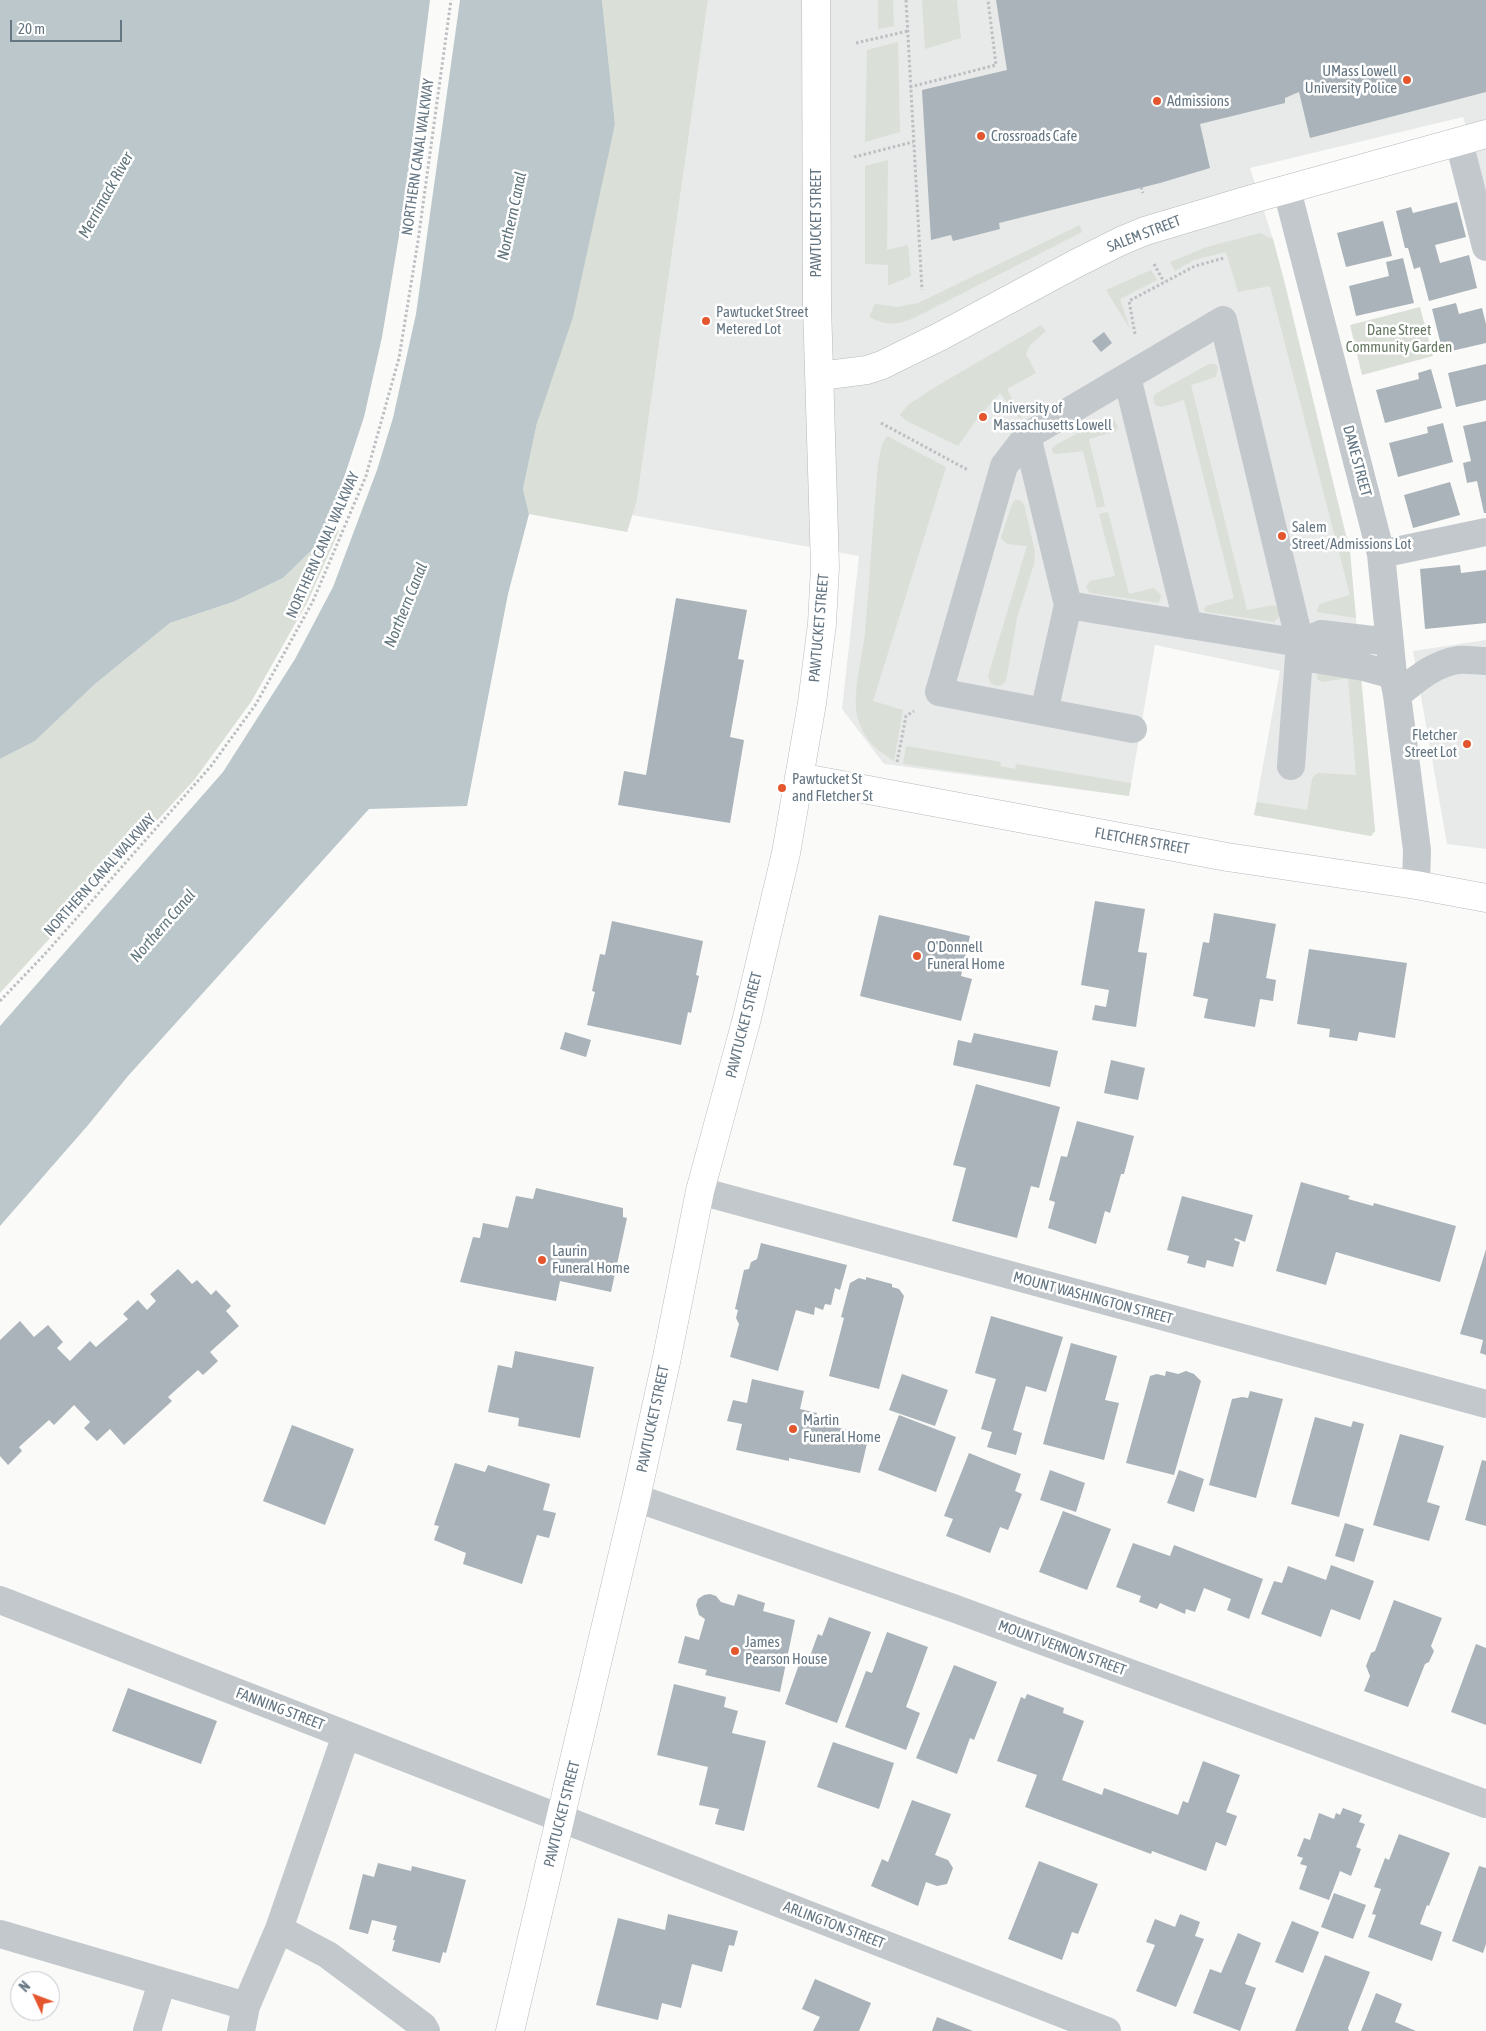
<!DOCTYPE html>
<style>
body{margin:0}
#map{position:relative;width:1486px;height:2031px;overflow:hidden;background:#fafaf8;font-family:"Asap Condensed",sans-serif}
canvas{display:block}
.north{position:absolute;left:10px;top:1971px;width:50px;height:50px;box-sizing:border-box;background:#fff;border:1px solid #c1c8cd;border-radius:50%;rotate:313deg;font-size:14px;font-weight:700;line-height:20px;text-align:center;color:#657683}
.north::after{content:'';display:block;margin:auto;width:18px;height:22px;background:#e4572e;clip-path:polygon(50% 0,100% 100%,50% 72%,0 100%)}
.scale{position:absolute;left:10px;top:20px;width:112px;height:22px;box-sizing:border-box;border:2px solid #657683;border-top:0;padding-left:6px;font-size:15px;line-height:18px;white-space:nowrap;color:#657683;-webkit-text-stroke:4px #fff;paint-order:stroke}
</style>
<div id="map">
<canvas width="1486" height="2031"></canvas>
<div class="north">N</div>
<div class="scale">20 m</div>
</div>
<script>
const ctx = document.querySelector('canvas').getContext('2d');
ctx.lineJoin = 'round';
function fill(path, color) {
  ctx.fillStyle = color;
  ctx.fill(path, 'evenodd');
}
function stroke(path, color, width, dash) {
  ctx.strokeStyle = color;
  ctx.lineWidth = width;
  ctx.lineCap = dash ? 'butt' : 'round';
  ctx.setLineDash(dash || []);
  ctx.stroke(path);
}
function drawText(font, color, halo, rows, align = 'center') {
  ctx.font = font + ' "Asap Condensed",sans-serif';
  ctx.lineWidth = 5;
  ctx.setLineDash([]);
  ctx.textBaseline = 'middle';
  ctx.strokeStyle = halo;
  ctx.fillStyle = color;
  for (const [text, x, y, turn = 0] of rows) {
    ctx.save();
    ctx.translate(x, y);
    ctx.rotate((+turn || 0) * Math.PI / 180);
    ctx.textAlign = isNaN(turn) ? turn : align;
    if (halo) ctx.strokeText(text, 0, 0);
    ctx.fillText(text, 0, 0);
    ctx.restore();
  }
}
const built = new Path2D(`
 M 708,0 L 1486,0 L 1486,191 L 1463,117 L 1250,168 L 1273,239 L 1350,552 L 1375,831 L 1371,836 L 1254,815 L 1280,671 L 1155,645 L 1129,796 L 884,764 L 842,709 L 859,556 L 632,515 L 637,500 Z
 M 1486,640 L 1486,849 L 1447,844 L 1413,651 Z`);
const green = new Path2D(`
 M 602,0 L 708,0 L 637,500 L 627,532 L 529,514 L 523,489 L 537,423 L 615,124 Z
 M 878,0 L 893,0 L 894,26 L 878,29 Z
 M 922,0 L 957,0 L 961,38 L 925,49 Z
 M 898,42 L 900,132 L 865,142 L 867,50 Z
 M 888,160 L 887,250 L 908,245 L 911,276 L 888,286 L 888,265 L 865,264 L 865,166 Z
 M 1080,225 L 1082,232 L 916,317 C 899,325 885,326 869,317 L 875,304 L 897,307 L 918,303 Z
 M 1260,233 L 1273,239 L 1284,280 L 1350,552 L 1356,618 L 1317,612 L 1319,605 L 1322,603 L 1350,595 L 1270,286 L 1238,292 L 1226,252 L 1194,260 L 1175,271 L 1170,262 L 1207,247 Z
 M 1151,270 L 1157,280 L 1120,299 L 1130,329 L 1106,290 Z
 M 1420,307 L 1433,356 L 1362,375 L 1350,325 Z
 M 1041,325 L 1046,331 L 1030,345 L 1026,354 L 1036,373 L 1007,389 L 1022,418 L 1019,418 L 1000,393 L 974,423 L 958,446 L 907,421 L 900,415 L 908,405 L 932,389 Z
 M 1209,364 L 1214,364 L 1218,367 L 1216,377 L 1191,385 L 1247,610 L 1274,605 L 1278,608 L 1280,616 L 1274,622 L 1206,612 L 1204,609 L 1206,606 L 1234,598 L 1184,400 L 1162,407 L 1155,405 L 1153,398 L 1155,394 Z
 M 1108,417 L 1114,419 L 1118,427 L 1116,431 L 1089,439 L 1105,506 L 1097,508 L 1083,451 L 1056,454 L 1053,453 L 1052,449 L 1054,446 Z
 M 887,436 L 946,467 L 873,701 L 903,710 L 894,761 C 878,751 865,741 859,722 C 850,697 863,658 865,632 C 870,576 873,520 878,464 L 882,444 Z
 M 1015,500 L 1019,500 L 1024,504 L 1035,552 L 1034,564 L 1017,618 L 1006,681 L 1002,685 L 997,686 L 991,684 L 988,676 L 1027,546 L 1007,544 L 1001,538 L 1012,504 Z
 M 1108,512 L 1129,594 L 1154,588 L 1161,595 L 1159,603 L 1090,593 L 1086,587 L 1090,581 L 1115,576 L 1099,514 Z
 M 328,526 L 339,531 L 308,601 L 251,702 L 195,779 L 0,993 L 0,759 L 35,741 L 95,684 L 170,623 L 233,602 L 283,578 L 315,547 Z
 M 1318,673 L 1361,678 L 1375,831 L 1371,836 L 1254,815 L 1257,802 L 1307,810 L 1312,779 L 1315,775 L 1319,773 L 1356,775 L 1348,678 L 1322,682 L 1317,679 Z
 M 906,746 L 1001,762 L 1000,766 L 1015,769 L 1016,764 L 1131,783 L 1129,796 L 903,764 Z`);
const water = new Path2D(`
 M 0,0 L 430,0 L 404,206 L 382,337 L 364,417 L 328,526 L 315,547 L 283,578 L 233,602 L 170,623 L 95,684 L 35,741 L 0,759 Z
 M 460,0 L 602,0 L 615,124 L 573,317 L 537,423 L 523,489 L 529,514 L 508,594 L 467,806 L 369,809 L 128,1076 L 89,1124 L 0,1226 L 0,1026 L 223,772 L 295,659 L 333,587 L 377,470 L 393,418 L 416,314 Z`);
const building = new Path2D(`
 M 996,0 L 1486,0 L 1486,92 L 1310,138 L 1299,92 L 1285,98 L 1285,103 L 1200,124 L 1210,168 L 1160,183 L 999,223 L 1000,229 L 953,241 L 951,235 L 931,240 L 922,90 L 1007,70 Z
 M 1457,202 L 1466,237 L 1435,245 L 1440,263 L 1469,255 L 1477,288 L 1429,301 L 1420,267 L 1414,269 L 1408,248 L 1405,248 L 1396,211 L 1411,207 L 1413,213 Z
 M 1383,221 L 1392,256 L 1346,267 L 1337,233 Z
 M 1403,258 L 1414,303 L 1356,316 L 1349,286 L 1389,276 L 1386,262 Z
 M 1456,303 L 1459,314 L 1482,308 L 1486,324 L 1486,343 L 1443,353 L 1432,309 Z
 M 1104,332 L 1112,343 L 1101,352 L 1092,341 Z
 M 1486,364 L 1486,400 L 1456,407 L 1448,373 Z
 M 1431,369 L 1442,408 L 1385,423 L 1376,390 L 1419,379 L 1418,373 Z
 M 1486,421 L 1486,513 L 1484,513 L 1477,481 L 1467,483 L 1463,463 L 1471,461 L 1463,426 Z
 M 1443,423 L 1453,462 L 1398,477 L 1389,443 L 1428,433 L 1427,427 Z
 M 1450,482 L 1460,515 L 1413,528 L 1404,495 Z
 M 1460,565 L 1461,573 L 1486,570 L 1486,623 L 1425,629 L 1420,569 Z
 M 676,598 L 747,610 L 738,659 L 744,660 L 730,737 L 744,740 L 730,823 L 618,805 L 624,771 L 646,775 Z
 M 1095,901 L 1145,909 L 1138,952 L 1147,953 L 1136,1027 L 1092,1020 L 1095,1005 L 1106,1007 L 1109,990 L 1081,985 Z
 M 1214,913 L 1276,924 L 1266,978 L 1276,980 L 1273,1001 L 1260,999 L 1255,1027 L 1204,1018 L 1208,999 L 1193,996 L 1203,942 L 1209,943 Z
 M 879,915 L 970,936 L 961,976 L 972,979 L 961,1021 L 860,996 Z
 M 612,921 L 703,941 L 696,975 L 699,976 L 691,1013 L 688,1012 L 681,1045 L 587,1025 L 595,992 L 592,991 L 600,954 L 605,955 Z
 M 1309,949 L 1407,963 L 1395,1038 L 1359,1032 L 1357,1041 L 1329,1037 L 1330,1029 L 1297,1024 Z
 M 565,1032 L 591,1040 L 586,1057 L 560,1049 Z
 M 974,1033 L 1058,1051 L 1050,1087 L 953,1065 L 958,1040 L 971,1043 Z
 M 1111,1060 L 1145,1068 L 1138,1100 L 1104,1093 Z
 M 976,1084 L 1060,1107 L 1039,1188 L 1031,1186 L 1017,1238 L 952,1221 L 966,1168 L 953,1165 Z
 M 1077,1121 L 1134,1136 L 1124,1174 L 1121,1174 L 1110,1213 L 1105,1211 L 1096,1244 L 1048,1228 L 1055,1202 L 1049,1200 L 1061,1156 L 1067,1157 Z
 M 1301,1182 L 1350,1196 L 1348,1199 L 1373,1206 L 1374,1203 L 1456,1226 L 1440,1282 L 1336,1252 L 1326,1285 L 1276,1271 Z
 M 536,1188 L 623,1208 L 623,1217 L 627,1218 L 611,1292 L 560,1281 L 556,1301 L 460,1282 L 473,1237 L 480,1238 L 483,1223 L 508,1228 L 516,1196 L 533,1199 Z
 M 1182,1196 L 1253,1215 L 1245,1242 L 1235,1238 L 1234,1240 L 1240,1242 L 1233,1267 L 1207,1260 L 1205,1268 L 1187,1263 L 1189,1256 L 1167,1250 Z
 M 761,1243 L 847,1265 L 840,1290 L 835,1288 L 831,1305 L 825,1304 L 823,1310 L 815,1307 L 814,1315 L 796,1310 L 778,1371 L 730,1357 L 739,1324 L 736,1318 L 738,1310 L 735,1309 L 744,1270 L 749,1269 L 751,1262 L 757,1259 Z
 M 1486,1249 L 1486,1355 L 1480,1353 L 1483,1340 L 1460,1334 Z
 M 178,1269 L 192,1284 L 197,1280 L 211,1295 L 216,1290 L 231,1306 L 226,1311 L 239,1326 L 210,1352 L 218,1361 L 203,1375 L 198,1370 L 168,1397 L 172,1401 L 124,1445 L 110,1429 L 97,1441 L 84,1428 L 90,1422 L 74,1405 L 54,1425 L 49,1420 L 19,1447 L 22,1451 L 8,1465 L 0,1456 L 0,1340 L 20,1321 L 34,1337 L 48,1325 L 63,1342 L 57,1348 L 70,1361 L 90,1341 L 96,1347 L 128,1319 L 123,1314 L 138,1300 L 147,1310 L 156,1301 L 150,1294 Z
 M 866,1277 L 892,1284 L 892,1287 L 899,1289 L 904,1296 L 879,1389 L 829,1376 L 844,1318 L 841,1317 L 850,1283 L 859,1278 L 866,1280 Z
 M 991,1316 L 1063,1337 L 1046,1392 L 1026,1386 L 1013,1430 L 1022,1433 L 1016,1455 L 987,1447 L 992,1432 L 981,1429 L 996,1379 L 975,1373 Z
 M 1071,1343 L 1117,1356 L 1105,1400 L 1119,1403 L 1104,1460 L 1043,1444 Z
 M 515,1351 L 594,1367 L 580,1438 L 518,1426 L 519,1418 L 488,1412 L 498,1365 L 512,1368 Z
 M 1166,1371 L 1178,1374 L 1186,1371 L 1194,1374 L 1201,1381 L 1174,1475 L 1126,1463 L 1150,1376 L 1157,1374 L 1165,1376 Z
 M 902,1374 L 948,1390 L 935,1426 L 889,1410 Z
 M 752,1379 L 804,1391 L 800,1409 L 817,1413 L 815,1422 L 869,1435 L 860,1473 L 789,1458 L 789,1461 L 736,1450 L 742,1424 L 727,1421 L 733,1400 L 747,1403 Z
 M 1250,1391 L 1283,1399 L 1256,1498 L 1209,1485 L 1232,1399 L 1242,1397 L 1248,1398 Z
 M 899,1415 L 956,1437 L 936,1492 L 878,1470 Z
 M 1315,1417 L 1351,1427 L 1353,1421 L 1364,1424 L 1339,1517 L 1291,1504 Z
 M 292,1425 L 354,1449 L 325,1525 L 263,1501 Z
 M 1400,1434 L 1444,1446 L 1427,1502 L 1440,1506 L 1429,1541 L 1373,1525 Z
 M 969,1453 L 1021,1474 L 1015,1491 L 1022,1494 L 1008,1530 L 1000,1527 L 990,1553 L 946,1536 L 953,1519 L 944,1516 Z
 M 1482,1460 L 1486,1461 L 1486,1526 L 1465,1520 Z
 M 455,1463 L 485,1472 L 488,1465 L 550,1484 L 543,1510 L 556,1513 L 549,1538 L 537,1535 L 522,1584 L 463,1564 L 466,1553 L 434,1540 L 439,1526 L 434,1525 Z
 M 1050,1470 L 1085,1483 L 1076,1512 L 1040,1500 Z
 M 1179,1470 L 1204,1479 L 1194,1512 L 1167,1503 Z
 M 1063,1511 L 1111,1529 L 1087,1590 L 1039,1572 Z
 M 1345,1523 L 1364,1529 L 1354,1562 L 1335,1556 Z
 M 1133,1543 L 1170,1556 L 1174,1545 L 1263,1579 L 1249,1619 L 1227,1610 L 1231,1599 L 1204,1588 L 1195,1612 L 1186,1609 L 1185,1614 L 1160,1603 L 1157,1609 L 1139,1602 L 1141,1596 L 1116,1587 Z
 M 1331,1565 L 1374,1581 L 1360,1620 L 1331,1609 L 1321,1637 L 1261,1614 L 1274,1581 L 1282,1583 L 1288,1566 L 1326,1580 Z
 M 710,1594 L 716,1596 L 721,1602 L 734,1606 L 738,1594 L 765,1603 L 763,1611 L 795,1620 L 780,1692 L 705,1675 L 707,1670 L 678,1663 L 685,1636 L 699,1640 L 705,1619 L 699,1615 L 696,1605 L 698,1599 L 704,1595 Z
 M 1394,1600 L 1442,1618 L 1431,1646 L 1434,1651 L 1429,1662 L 1425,1664 L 1408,1707 L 1364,1691 L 1370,1676 L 1366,1666 L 1371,1653 L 1375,1651 Z
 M 829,1617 L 871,1632 L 837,1723 L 785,1704 L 802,1656 L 809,1659 L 818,1634 L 822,1636 Z
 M 887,1632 L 928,1647 L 906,1707 L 920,1713 L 906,1750 L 845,1727 L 866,1671 L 872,1673 Z
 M 1476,1644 L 1486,1648 L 1486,1725 L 1451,1712 Z
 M 954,1665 L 997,1682 L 974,1740 L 970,1738 L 957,1774 L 916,1758 Z
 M 674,1684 L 726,1697 L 724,1707 L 738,1711 L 732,1733 L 766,1741 L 744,1831 L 715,1824 L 719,1809 L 699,1805 L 708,1767 L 657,1755 Z
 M 128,1688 L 217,1721 L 201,1764 L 112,1731 Z
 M 1027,1694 L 1064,1708 L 1063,1713 L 1084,1721 L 1062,1780 L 1102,1795 L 1104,1788 L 1178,1815 L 1183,1801 L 1188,1803 L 1203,1761 L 1240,1775 L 1226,1812 L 1237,1816 L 1226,1846 L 1216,1842 L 1206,1871 L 1152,1851 L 1151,1854 L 1025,1807 L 1037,1775 L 997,1761 L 1021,1697 L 1025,1699 Z
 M 833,1742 L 894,1763 L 879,1809 L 817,1787 Z
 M 912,1800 L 951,1814 L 935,1855 L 948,1860 L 953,1868 L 947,1884 L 937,1886 L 926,1882 L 918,1906 L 871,1886 L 882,1859 L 888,1862 Z
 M 1343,1808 L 1362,1815 L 1359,1822 L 1365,1824 L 1356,1847 L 1361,1849 L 1351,1876 L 1340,1871 L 1329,1900 L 1299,1889 L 1307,1866 L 1300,1864 L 1303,1858 L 1297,1856 L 1304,1838 L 1310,1840 L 1319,1813 L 1334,1819 L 1336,1813 L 1340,1815 Z
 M 1399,1834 L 1450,1853 L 1429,1906 L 1427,1905 L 1420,1924 L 1442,1932 L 1432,1961 L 1368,1937 L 1376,1915 L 1372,1914 L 1381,1889 L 1374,1887 L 1385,1858 L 1389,1860 Z
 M 1039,1861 L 1098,1884 L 1078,1934 L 1072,1932 L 1062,1960 L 1008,1939 Z
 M 378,1863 L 411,1871 L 412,1866 L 466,1880 L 446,1953 L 443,1952 L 440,1963 L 392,1951 L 395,1940 L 393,1940 L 397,1926 L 372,1920 L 368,1934 L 349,1929 L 363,1874 L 374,1877 Z
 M 1479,1866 L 1486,1868 L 1486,1944 L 1483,1953 L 1452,1941 Z
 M 1334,1893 L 1366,1905 L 1353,1939 L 1321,1927 Z
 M 668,1914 L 738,1931 L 734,1946 L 729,1945 L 722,1972 L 692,1964 L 681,2008 L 662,2003 L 658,2020 L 596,2005 L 618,1918 L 665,1930 Z
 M 1180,1914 L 1200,1922 L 1195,1936 L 1204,1939 L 1176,2007 L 1136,1991 L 1155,1945 L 1146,1942 L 1155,1919 L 1175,1927 Z
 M 1292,1921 L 1319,1932 L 1303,1973 L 1275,1962 Z
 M 1238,1933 L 1261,1943 L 1245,1984 L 1256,1988 L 1240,2031 L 1193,2013 L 1210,1969 L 1221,1973 Z
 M 1325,1955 L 1370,1972 L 1348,2028 L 1349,2031 L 1295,2031 Z
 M 815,1979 L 871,2003 L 859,2031 L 813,2031 L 820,2017 L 802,2009 Z
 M 1376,1993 L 1402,2004 L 1395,2022 L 1416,2031 L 1361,2031 Z
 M 937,2017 L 973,2031 L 932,2031 Z`);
const path = new Path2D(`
 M 906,0 L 922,290
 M 856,43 L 908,31
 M 910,87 L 996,65 L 988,0
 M 854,157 L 913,142
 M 1141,187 L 1143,193
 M 1154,264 L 1164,282
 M 1135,334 L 1129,301 L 1195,266 L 1224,258
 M 881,423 L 968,470
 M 897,762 L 906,716 L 914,711
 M 0,1001 L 44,955 L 211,766 L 256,704 L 313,601 L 366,476 L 399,358 L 418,241 L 451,0`);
const minor = new Path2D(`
 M 1459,142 L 1486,247
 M 1287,190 L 1381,554 L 1393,675 L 1397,695 L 1417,850 L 1416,885
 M 1127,377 L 1188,625
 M 1027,436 L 1004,466 L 939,692 L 1133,729
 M 1381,554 L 1486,532
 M 1068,605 L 1300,643 L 1321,634 L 1390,642
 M 1300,643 L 1314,659 L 1364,667 L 1393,675
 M 1397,695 C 1416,680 1433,664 1458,660 C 1467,659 1477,661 1486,661
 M 1044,712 L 1068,605 L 1027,436 L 1223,320 L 1300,643 L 1291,766
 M 700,1191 L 1486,1404
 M 636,1498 L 953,1608 L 1486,1804
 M 0,1600 L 1107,2031
 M 279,1929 L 328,1955 L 423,2026 L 426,2031
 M 0,1934 L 246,2006
 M 147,2031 L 162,1982
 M 241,2031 L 246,2006 L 279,1929 L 346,1735`);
const major = new Path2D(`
 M 820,376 L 867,370 L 882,365 L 941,336 L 1075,264 L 1121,241 L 1145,231 L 1252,199 L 1486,134
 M 799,777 L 1227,857 L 1416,885 L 1486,898
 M 510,2031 L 636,1498 L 666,1362 L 700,1191 L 747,1018 L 786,853 L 812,703 L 822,624 L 825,567 L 817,306 L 816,0`);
const markers = [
 [1407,80,5,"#e4572e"],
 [1157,101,5,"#e4572e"],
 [981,136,5,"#e4572e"],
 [706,321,5,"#e4572e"],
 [983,417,5,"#e4572e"],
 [1282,536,5,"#e4572e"],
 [1467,744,5,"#e4572e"],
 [782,788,5,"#e4572e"],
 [917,956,5,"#e4572e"],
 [542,1260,5,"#e4572e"],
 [793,1429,5,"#e4572e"],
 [735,1651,5,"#e4572e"]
];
const poiNames = [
 ["UMass Lowell",1397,71,"right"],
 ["University Police",1397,88,"right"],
 ["Admissions",1167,101],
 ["Crossroads Cafe",991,136],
 ["Pawtucket Street",716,312],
 ["Metered Lot",716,329],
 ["University of",993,408],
 ["Massachusetts Lowell",993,425],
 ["Salem",1292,527],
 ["Street/Admissions Lot",1292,544],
 ["Fletcher",1457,735,"right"],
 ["Street Lot",1457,752,"right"],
 ["Pawtucket St",792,779],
 ["and Fletcher St",792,796],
 ["O'Donnell",927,947],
 ["Funeral Home",927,964],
 ["Laurin",552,1251],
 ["Funeral Home",552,1268],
 ["Martin",803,1420],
 ["Funeral Home",803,1437],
 ["James",745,1642],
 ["Pearson House",745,1659]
];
const streetNames = [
 ["NORTHERN CANAL WALKWAY",418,157,-82],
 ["PAWTUCKET STREET",816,223,-90],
 ["SALEM STREET",1144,234,-21],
 ["DANE STREET",1357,461,75],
 ["NORTHERN CANAL WALKWAY",323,545,-66],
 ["PAWTUCKET STREET",819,628,-85],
 ["FLETCHER STREET",1142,841,10],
 ["NORTHERN CANAL WALKWAY",100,875,-48],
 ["PAWTUCKET STREET",744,1025,-76],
 ["MOUNT WASHINGTON STREET",1093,1298,15],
 ["PAWTUCKET STREET",653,1419,-78],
 ["MOUNT VERNON STREET",1062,1648,20],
 ["FANNING STREET",280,1709,21],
 ["PAWTUCKET STREET",562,1814,-76],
 ["ARLINGTON STREET",834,1925,21]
];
const parkNames = [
 ["Dane Street",1399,330],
 ["Community Garden",1399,347]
];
const waterNames = [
 ["Merrimack River",106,195,-61],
 ["Northern Canal",512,216,-78],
 ["Northern Canal",406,605,-68],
 ["Northern Canal",163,926,-49]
];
fill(built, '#e8e9e9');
fill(green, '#dadfd7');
fill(water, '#bbc7cb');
fill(building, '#aab3b9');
stroke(major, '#b5babe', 29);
stroke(path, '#bbbfc2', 3, [2.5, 2.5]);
stroke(minor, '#c3c8cc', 28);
stroke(major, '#fff', 28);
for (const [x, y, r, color] of markers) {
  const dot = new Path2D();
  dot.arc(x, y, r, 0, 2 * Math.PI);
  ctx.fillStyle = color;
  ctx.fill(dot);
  stroke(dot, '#fff', 2);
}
drawText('15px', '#657683', '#fff', poiNames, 'left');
drawText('15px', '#657683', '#fff', streetNames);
drawText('15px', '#687a64', '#fff', parkNames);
drawText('italic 16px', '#60757c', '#fff', waterNames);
</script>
